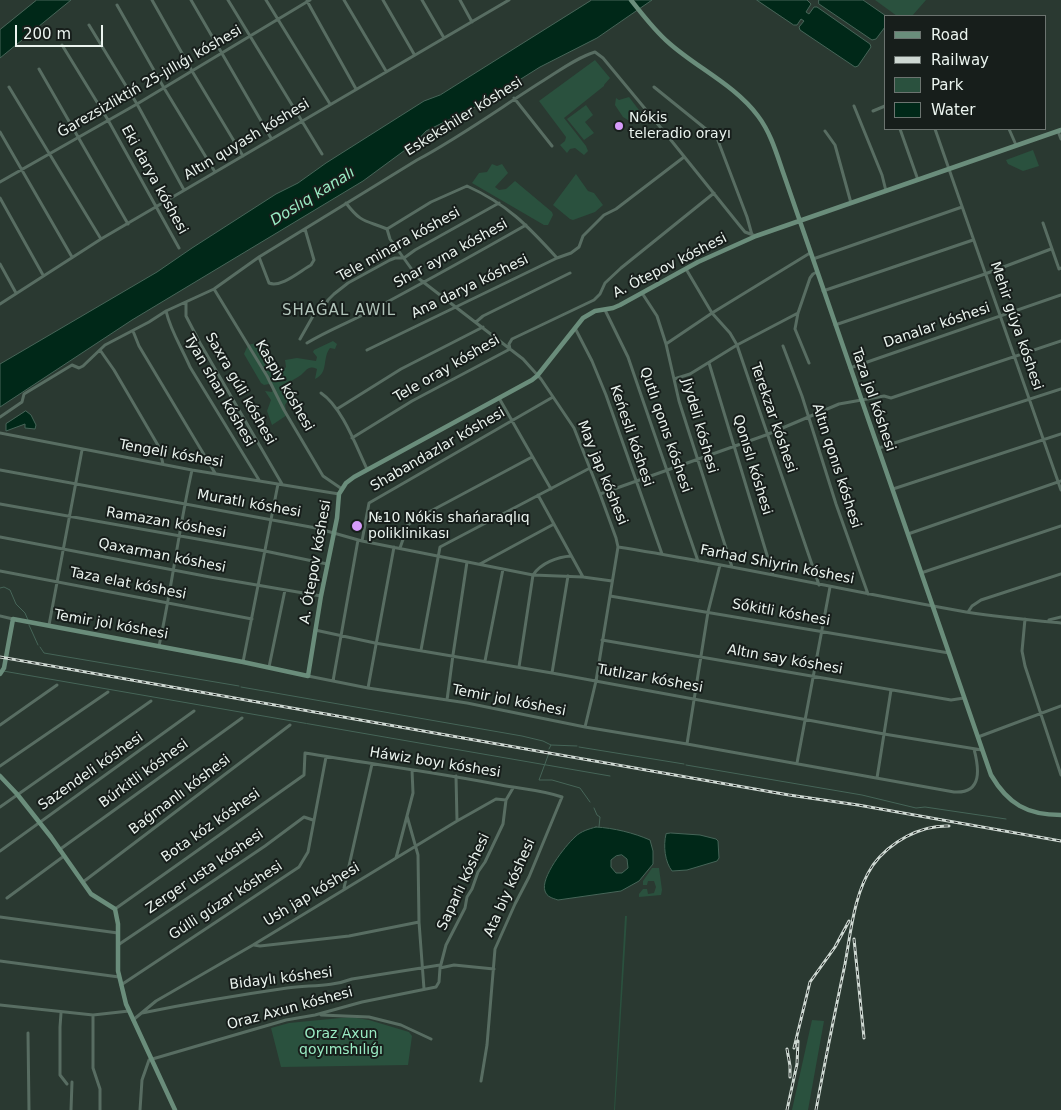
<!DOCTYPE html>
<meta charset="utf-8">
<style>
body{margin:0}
#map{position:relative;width:1061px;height:1110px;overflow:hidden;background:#2a3931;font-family:"DejaVu Sans",sans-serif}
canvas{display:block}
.legend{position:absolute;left:884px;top:15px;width:162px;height:115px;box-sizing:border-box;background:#171e1b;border:1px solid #6c7470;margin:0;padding:6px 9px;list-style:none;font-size:15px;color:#ebf4ef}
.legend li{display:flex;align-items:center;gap:10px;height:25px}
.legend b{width:25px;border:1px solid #6c7470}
.scale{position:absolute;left:15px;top:25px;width:88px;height:22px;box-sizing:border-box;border:2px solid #ebf4ef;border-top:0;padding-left:6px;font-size:15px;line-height:18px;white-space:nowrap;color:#ebf4ef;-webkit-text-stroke:4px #171e1b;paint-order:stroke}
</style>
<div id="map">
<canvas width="1061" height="1110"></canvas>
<ul class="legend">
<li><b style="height:6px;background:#6a8d7b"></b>Road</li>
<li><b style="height:6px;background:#ced8d2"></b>Railway</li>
<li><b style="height:14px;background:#2a513e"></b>Park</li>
<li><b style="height:14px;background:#002818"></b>Water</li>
</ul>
<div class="scale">200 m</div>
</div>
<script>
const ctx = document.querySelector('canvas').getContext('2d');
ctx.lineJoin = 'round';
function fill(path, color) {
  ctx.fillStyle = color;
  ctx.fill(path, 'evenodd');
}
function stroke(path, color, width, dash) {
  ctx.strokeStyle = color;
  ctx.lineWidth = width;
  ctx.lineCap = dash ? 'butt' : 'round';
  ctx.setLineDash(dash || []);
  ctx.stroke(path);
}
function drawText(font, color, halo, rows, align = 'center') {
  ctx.font = font + ' "DejaVu Sans",sans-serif';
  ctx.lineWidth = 4;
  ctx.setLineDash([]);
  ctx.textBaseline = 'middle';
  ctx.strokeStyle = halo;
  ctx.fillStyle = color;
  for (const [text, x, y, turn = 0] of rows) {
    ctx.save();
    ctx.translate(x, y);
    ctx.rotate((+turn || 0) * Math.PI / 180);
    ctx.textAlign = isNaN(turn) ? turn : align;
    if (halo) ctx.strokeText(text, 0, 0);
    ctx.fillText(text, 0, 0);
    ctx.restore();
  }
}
const green = new Path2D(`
 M 875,0 L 926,0 L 912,16 L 897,16 Z
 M 595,60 L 610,78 L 604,85 L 604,86 L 564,118 L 586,146 L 588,151 L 584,155 L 575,148 L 570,149 L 567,153 L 560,145 L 565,141 L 566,137 L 539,101 Z
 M 629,97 L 642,114 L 631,122 L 623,117 L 615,105 L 616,98 L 619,100 Z
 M 586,105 L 593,115 L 585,122 L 594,133 L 584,140 L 567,119 Z
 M 1033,150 L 1039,166 L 1023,171 L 1008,164 L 1006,160 Z
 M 492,164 L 497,166 L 502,164 L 508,173 L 495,187 L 499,190 L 506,189 L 515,181 L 552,212 L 553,215 L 548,225 L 544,225 L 472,183 L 479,173 L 487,172 Z
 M 576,174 L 588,191 L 594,193 L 603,205 L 595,212 L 573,220 L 570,219 L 553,205 Z
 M 333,341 L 337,344 L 335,349 L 330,348 C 322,358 329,373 315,379 L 317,369 C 308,365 307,370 301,375 C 297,378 293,379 289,383 L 292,394 L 285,405 L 287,415 L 272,425 L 267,411 L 271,400 L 265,391 L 272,392 L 273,387 L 269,384 L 264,385 L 261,383 L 244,354 L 248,345 L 256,343 L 267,344 L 269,347 L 266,350 L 278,372 L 282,372 L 286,367 L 285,360 L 297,358 L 316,361 L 317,357 L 313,352 L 314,350 Z
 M 652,868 L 659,868 L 662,890 L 661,895 L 639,897 L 639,894 L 643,889 L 647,889 L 648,894 L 654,893 L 656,887 L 654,881 L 648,881 L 647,885 L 643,885 L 643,881 Z
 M 625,916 L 627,916 L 615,1110 L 614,1110 Z
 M 351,1017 L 369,1020 L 409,1032 L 412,1036 L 408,1065 L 281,1067 L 271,1028 L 289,1023 Z
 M 812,1020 L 824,1021 L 808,1110 L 792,1110 Z`);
const water = new Path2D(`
 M 37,0 L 71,0 L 0,58 L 0,30 Z
 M 592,0 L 652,0 L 597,38 L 540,67 L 481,104 L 426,131 L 416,142 L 363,181 L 132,320 L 0,407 L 0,364 L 157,272 L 192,248 L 276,194 L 298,183 L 326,163 L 424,101 L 440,95 Z
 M 757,0 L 807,0 L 811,4 L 806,12 L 809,14 L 814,7 L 817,7 L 870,44 L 871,47 L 858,66 L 855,67 L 800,30 L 799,27 L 804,21 L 801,19 L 797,25 L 794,25 Z
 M 819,0 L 863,0 L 886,16 L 885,16 L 885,27 L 876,39 L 872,40 L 819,4 Z
 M 26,411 L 31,415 L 36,425 L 35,429 L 25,428 L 25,424 L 6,431 L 6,424 Z
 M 596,827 C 614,828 634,833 650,840 L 653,851 L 653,864 L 639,881 L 621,891 L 558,900 C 552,898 547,897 545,891 C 540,878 565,846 575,837 C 581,831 589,829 596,827 ZM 622,855 L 627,859 L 628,868 L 622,873 L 616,873 L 611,867 L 611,860 L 616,856 Z
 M 671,833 L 700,835 L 716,839 L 718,841 L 719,858 L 717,861 L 687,870 L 672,871 C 665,862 663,846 666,834 Z`);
const stream = new Path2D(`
 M 0,588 L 4,587 L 10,590 L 16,604 L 25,613 L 28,620
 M 29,625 L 38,645
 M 40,647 L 44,653 L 239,686
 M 3,671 L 610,776
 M 241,687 L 522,736 L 543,741 L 551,745 L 549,749
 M 551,745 L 577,746
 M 579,747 L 684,764
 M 549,753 L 539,780 L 552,780 L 580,788 L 590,802
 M 686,765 L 862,795 L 916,808 L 925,807 L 1006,819
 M 594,808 L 597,815 L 600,817 L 599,827`);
const street = new Path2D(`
 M 152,0 L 192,71 L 243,156
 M 191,0 L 271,138
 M 228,0 L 322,154
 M 266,0 L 330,104
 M 344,0 L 386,71
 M 383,0 L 414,54
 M 422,0 L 444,38
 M 460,0 L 472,22
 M 307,1 L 356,89
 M 117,5 L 164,88 L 215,172
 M 89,25 L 137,104 L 184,190
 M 62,45 L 108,120 L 179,248
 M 39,69 L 128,224
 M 9,87 L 101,239
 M 654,87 L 717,138 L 747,217 L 752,235
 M 514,98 L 552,146
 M 854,106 L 882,175 L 886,191
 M 873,111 L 885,106
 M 900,129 L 918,180
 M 935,129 L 1061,490
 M 1009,129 L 1016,145
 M 825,131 L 835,145 L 851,203
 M 1058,131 L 1061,139
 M 0,132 L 72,257
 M 0,182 L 137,104 L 310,0
 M 0,198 L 43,275
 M 346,203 C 361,223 365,220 387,229 L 390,239 L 418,278 L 523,359 L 541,379 L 574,428 L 600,494 L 616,538 L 618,547 L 596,681 L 585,727
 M 1043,223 L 1059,269 L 1061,268
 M 387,229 L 431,202 L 467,186 C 507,204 528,226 557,258
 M 259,257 L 269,283 C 281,288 300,271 311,265 L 314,260 L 305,229
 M 813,259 L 962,207
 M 0,264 L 16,293
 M 686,269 L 712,313 L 730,333 L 737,345 L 819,585
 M 214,289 L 267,376 L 284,410 L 323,476 L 342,489
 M 823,291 L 973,240
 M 642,293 L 657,316 L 666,344 L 679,401 L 732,567
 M 186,303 L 186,316 L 200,343 L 282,484
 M 0,304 L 101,239 L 509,0
 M 605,310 L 628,357 L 698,561
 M 166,311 C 171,332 182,348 190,367 L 259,480
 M 476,322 L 483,316 L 570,273
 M 835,325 L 985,274 L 1051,249
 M 575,328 L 592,361 L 606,395 L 662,554
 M 133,331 L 139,346 L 215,473
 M 300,339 L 313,316 L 324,308 L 328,300 L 334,294 L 348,283 L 390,260 L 395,258 L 404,258 L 415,250 L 499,203
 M 307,343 C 330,329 355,320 378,307 C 428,280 477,253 526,225
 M 666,344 L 712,313 L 810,253
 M 783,346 L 802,396 L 836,504 L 868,594
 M 100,350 L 114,370 L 159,447 L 163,464
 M 367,350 L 557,258 L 571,253 L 579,247 L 583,236 L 604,215 L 616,209 L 684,157
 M 709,363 L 773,575
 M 809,363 L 795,329 L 798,313 L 810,278 L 813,274 L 817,272
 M 850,368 L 1061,295
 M 674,379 L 690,374 L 737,345 L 798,313
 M 321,393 C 342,407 356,446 367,469
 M 499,398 L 551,489
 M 337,409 L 401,369 L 483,327
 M 0,417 L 22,402 L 24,394 L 72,365 L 79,368 L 83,366 L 105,345 L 149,322 L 166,311 L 214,289 L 259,257 L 417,160 C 460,137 500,108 541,82 C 559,71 576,58 595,52 L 603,58 L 666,134 L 740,226 L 745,232 L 756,236
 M 0,433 L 192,470 L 339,494
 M 352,438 L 412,401 L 510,349 L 509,344 L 512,339 L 594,300 L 600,294 L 605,283 L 621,268 L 714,193
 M 879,448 L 1061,389
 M 0,470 L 316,528 L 362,541 L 533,575 L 583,577 L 612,581
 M 893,489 L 1061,434
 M 600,494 L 766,435 L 839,404 L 884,396 L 891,398 L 1061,341
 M 538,495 L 583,577
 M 0,504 L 265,551 L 327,564
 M 908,534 L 1061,481
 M 0,537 L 210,577 L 321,596
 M 362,541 L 369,503 L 553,397
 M 618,547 C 735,565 850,592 966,612 C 998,617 1030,620 1061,623
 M 400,548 L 408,525 L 414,520 L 532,457
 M 480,564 L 554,524
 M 0,571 L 252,619
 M 921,573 L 1061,526
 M 610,596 L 949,653
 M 968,612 L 972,606 L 981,600 L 1061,574
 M 0,616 L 13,619
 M 1025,619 L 1022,651 L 1025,666 L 1061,775
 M 1049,620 L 1061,617
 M 49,625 L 82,450
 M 315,630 L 375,643 L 552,673 L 884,734 L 982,750
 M 602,640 L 951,700 L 964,698
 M 159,646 C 172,587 179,528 192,470
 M 421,650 L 440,547 L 590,468
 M 485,661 L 503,569
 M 243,662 L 278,484
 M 269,667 L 285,590
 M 519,667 L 533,575 C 541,563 557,557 571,556
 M 552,673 L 568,576
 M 308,676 L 368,688 L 467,703 L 585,727 L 687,744 L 954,792 C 983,794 979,768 974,749
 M 333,681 L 358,540
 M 368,688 L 394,547
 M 447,700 L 453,655 L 467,562
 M 0,725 L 57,685
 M 978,737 L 1061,706
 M 687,744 L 708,612 L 720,565
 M 797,763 L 830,587
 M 0,766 L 108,692
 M 456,776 L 457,821
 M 877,778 L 891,690
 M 0,807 L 151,701
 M 407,816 L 418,855 L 419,922 L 424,989
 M 59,850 L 242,718
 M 0,851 L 194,711
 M 396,858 L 413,793 L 412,770
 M 83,882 L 290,725
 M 344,888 L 372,764
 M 7,898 L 64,856
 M 115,909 L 304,775 L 305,753 C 370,764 436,772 501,785 C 522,789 542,790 562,797 L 529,877 L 515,904 L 495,949 L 487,1045 L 481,1081
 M 0,917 L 118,933
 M 118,945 L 265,846 L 304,817 L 313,820
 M 254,945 L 260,946 L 349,936 L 419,922
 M 0,961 L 119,977
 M 440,968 L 454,965 L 494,969
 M 121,985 L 299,867 L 308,852 L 326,757
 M 0,1005 L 93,1015 L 129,1011
 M 61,1013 L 60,1027 L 60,1075 L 67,1084
 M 142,1013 C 191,1003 239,995 287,988 C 309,985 331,987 352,979 L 440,965
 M 93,1015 L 93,1068 L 100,1089 L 100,1110
 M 321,1015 L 369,1017 L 401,1025 L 431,1039
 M 133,1020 L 156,1001 L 253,945 L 457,821 L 496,799 L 506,800
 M 28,1033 L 29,1110
 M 71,1110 L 72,1082
 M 140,1110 L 142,1080 L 149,1060 L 286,1020 L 315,1015 L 362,1002 L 436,987 L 439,982 L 440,968 L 446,945 L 465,908 L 467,897 L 472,889 L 478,872 L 485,862 L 503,824 L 506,800 L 513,788`);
const secondary = new Path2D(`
 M 631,0 C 643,15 654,30 669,43 C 697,68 735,85 758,116 C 771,133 777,155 784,175 L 991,775 C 1008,804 1027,815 1061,815
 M 0,674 L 4,668 L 13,619 L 243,662 L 308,676 L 321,596 L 337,518 L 339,494 L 346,483 L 354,477 L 532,380 L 537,376 L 583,318 L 595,311 L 613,308 L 620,305 L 698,262 L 756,236 L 1061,130
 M 0,776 L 17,794 L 51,837 L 91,894 L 115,909 L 118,924 L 118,971 L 126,1004 L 175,1110`);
const rail = new Path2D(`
 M 0,657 L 789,795 L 858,805 L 1061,841
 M 854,939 L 864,1038
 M 794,1048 L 810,982 L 835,947 L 849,921
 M 787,1049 L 790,1066 L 790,1077
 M 787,1110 L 797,1064 L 798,1041
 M 816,1110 C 825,1061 835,1012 845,964 C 851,931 854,893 873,865 C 890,842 920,825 949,826`);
const markers = [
 [619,126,5,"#d69bfa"],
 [357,526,6,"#d69bfa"]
];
const streetNames = [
 ["Ǵarezsizliktiń 25-jıllıǵı kóshesi",150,82,-30],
 ["Eskekshiler kóshesi",464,117,-32],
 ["Altın quyash kóshesi",247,140,-31],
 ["Eki darya kóshesi",154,180,61],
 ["Tele minara kóshesi",399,245,-29],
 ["Shar ayna kóshesi",451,254,-29],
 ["A. Ótepov kóshesi",670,266,-27],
 ["Ana darya kóshesi",470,287,-26],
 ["Danalar kóshesi",937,326,-19],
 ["Mehir gúyа kóshesi",1016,326,71],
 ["Tele oray kóshesi",447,369,-30],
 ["Kaspiy kóshesi",284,386,60],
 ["Saxra gúli kóshesi",240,389,60],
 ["Tyan shan kóshesi",219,391,60],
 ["Taza jol kóshesi",873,400,71],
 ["Terekzar kóshesi",773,418,71],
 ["Jiydeli kóshesi",699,426,74],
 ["Qutlı qonıs kóshesi",665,430,71],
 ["Keńesli kóshesi",631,436,71],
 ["Shabandazlar kóshesi",438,450,-30],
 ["Tengeli kóshesi",171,454,10],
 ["Qonıslı kóshesi",752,465,73],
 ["Altın qonıs kóshesi",836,466,72],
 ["May jap kóshesi",602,473,68],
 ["Muratlı kóshesi",249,504,10],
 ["Ramazan kóshesi",166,523,10],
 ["Qaxarman kóshesi",162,556,11],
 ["A. Ótepov kóshesi",316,562,-80],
 ["Farhad Shiyrin kóshesi",777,565,11],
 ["Taza elat kóshesi",128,584,11],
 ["Sókitli kóshesi",781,613,10],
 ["Temir jol kóshesi",111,625,10],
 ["Altın say kóshesi",785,660,10],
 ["Tutlızar kóshesi",650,679,10],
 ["Temir jol kóshesi",509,701,11],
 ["Háwiz boyı kóshesi",435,763,9],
 ["Sazendeli kóshesi",91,772,-35],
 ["Búrkitli kóshesi",144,774,-36],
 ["Baǵmanlı kóshesi",180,795,-37],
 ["Bota kóz kóshesi",211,826,-35],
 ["Zerger usta kóshesi",205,872,-34],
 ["Saparlı kóshesi",464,882,-65],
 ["Ata biy kóshesi",510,888,-66],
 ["Ush jap kóshesi",312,895,-31],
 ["Gúlli gúzar kóshesi",226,901,-33],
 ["Bidaylı kóshesi",281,979,-7],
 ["Oraz Axun kóshesi",290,1009,-15]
];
const poiNames = [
 ["Nókis",629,118],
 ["teleradio orayı",629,134],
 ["№10 Nókis shańaraqlıq",368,518],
 ["poliklinikası",368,534]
];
const parkNames = [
 ["Oraz Axun",341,1034],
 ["qoyımshılıǵı",341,1050]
];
const waterNames = [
 ["Doslıq kanalı",313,197,-32]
];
const neighbourhoodNames = [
 ["SHAǴAL AWIL",339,311]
];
fill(green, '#2a513e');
fill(water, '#002818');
stroke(water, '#466558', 1);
stroke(stream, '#466558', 1);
stroke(street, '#586d62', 3);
stroke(secondary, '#6a8d7b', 4.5);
stroke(rail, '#ced8d2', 3);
stroke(rail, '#171e1b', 1, [4]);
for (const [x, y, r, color] of markers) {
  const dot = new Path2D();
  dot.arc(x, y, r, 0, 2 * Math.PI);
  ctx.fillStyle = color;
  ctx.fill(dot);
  stroke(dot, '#171e1b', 2);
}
drawText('14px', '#ebf4ef', '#171e1b', streetNames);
drawText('14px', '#ebf4ef', '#171e1b', poiNames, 'left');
drawText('14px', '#99ebc3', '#171e1b', parkNames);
drawText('italic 15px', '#9aecc4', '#171e1b', waterNames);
ctx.letterSpacing = '1px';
drawText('15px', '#b1c4ba', '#171e1b', neighbourhoodNames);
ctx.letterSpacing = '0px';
</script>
